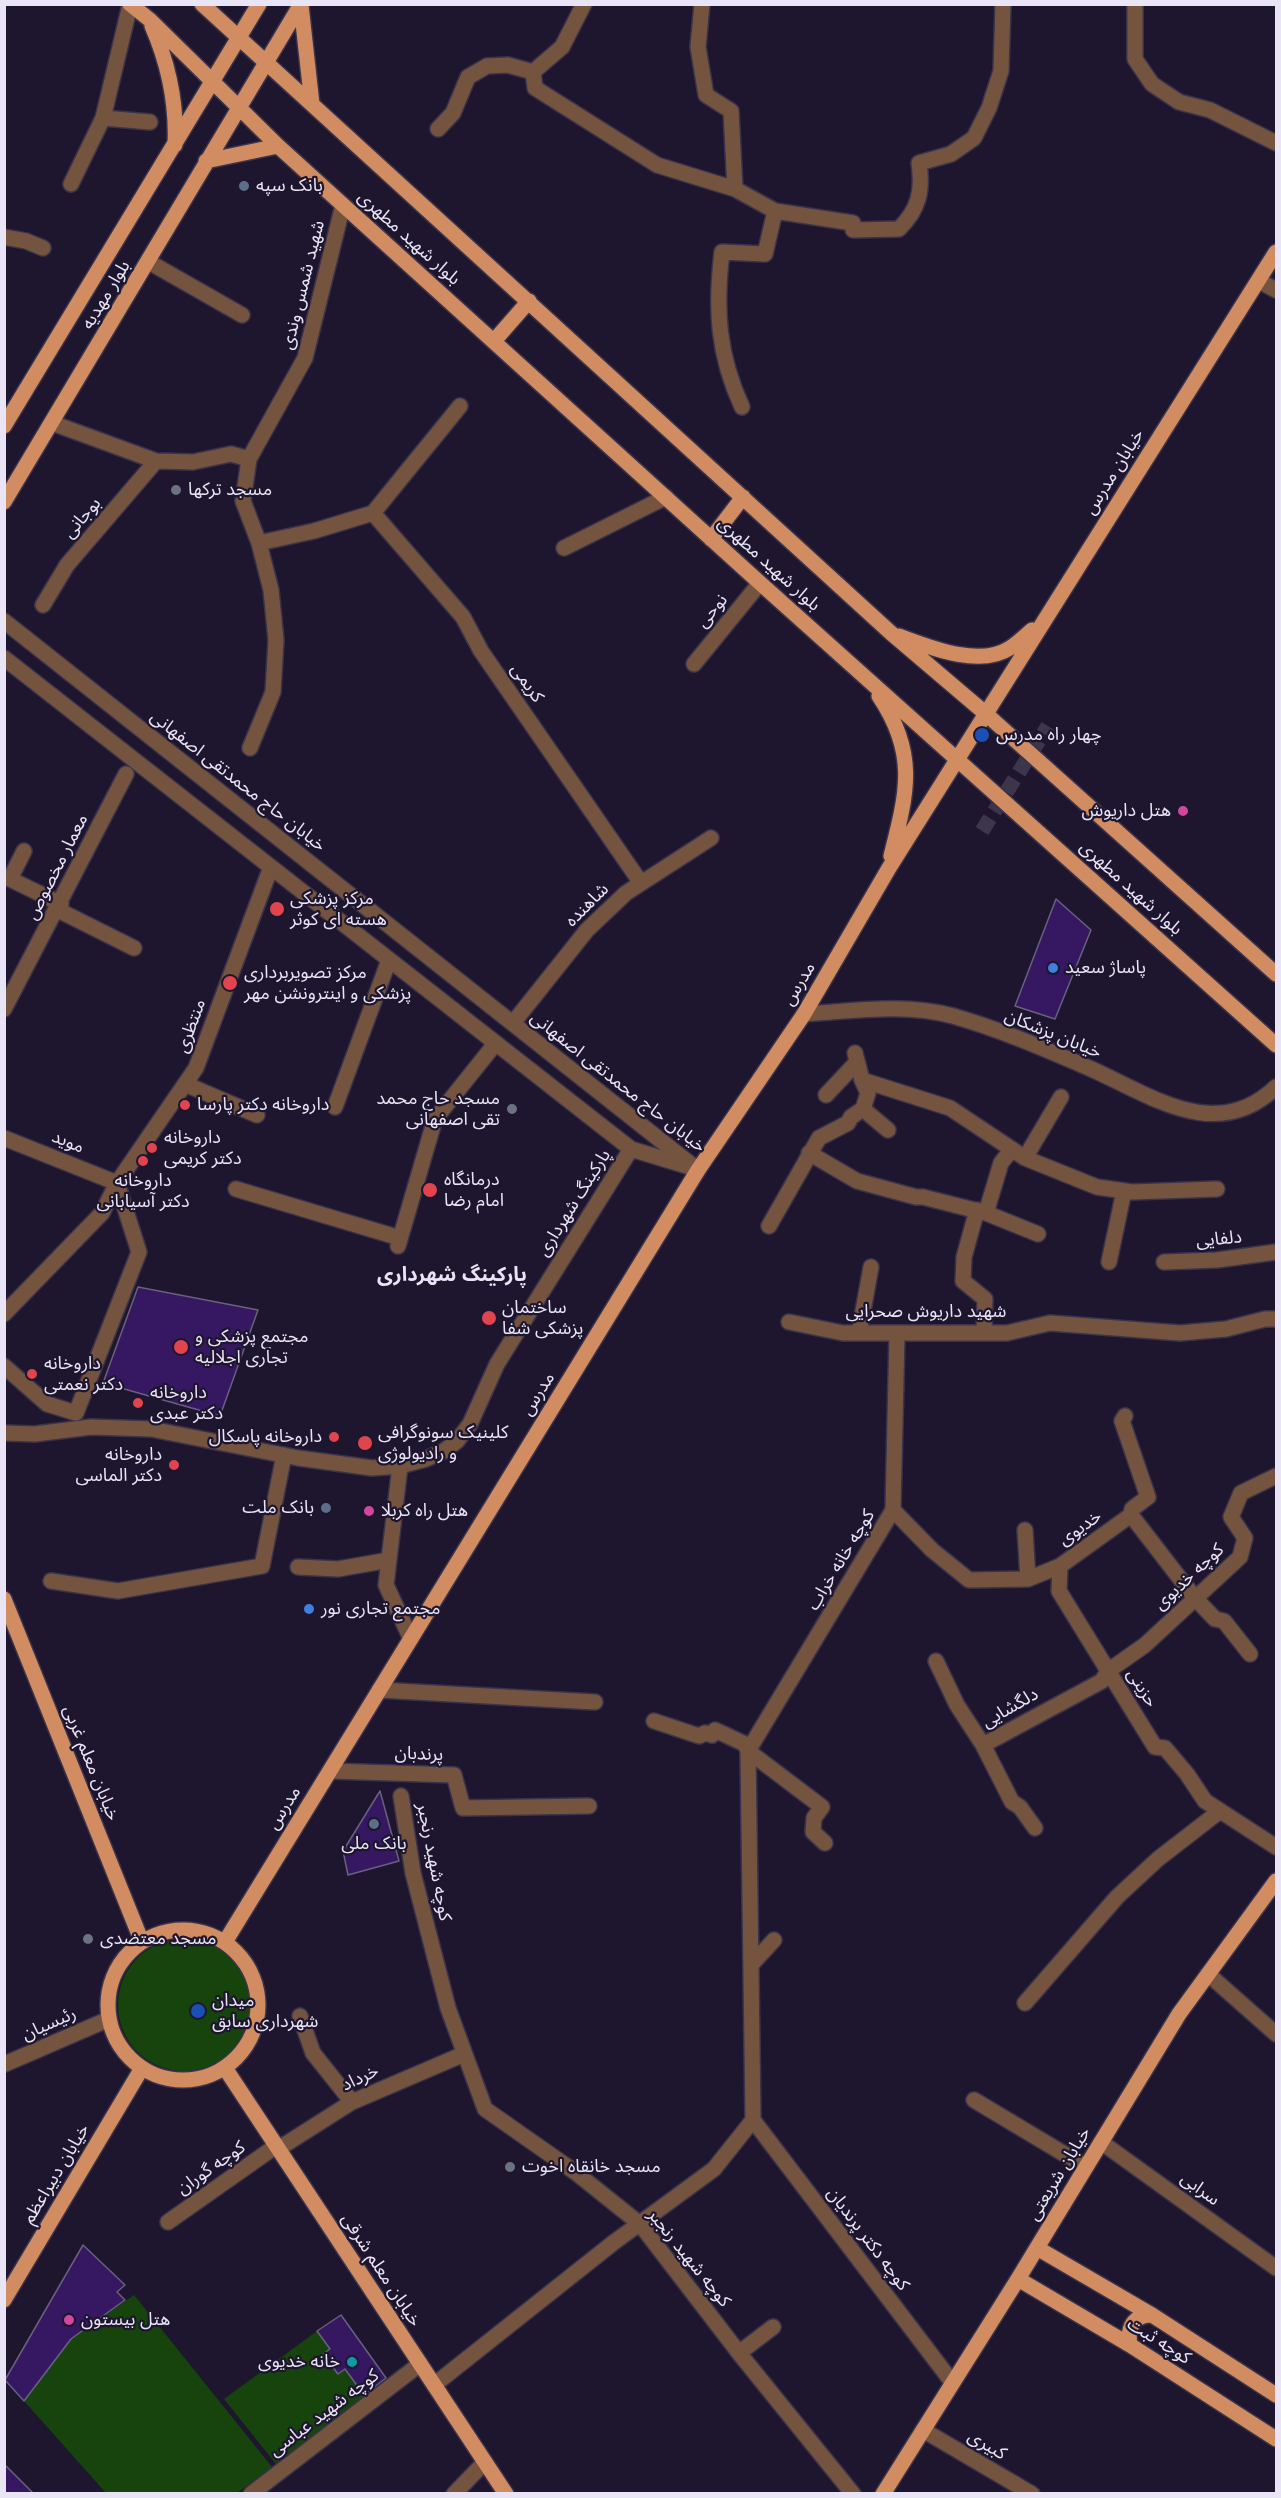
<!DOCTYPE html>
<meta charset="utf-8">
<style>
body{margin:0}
#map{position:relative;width:1281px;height:2498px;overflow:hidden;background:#1d162e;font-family:Montserrat,sans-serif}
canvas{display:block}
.frame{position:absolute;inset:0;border:6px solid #e9e5f6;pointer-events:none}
</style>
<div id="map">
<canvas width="1281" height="2498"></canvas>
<div class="frame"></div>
</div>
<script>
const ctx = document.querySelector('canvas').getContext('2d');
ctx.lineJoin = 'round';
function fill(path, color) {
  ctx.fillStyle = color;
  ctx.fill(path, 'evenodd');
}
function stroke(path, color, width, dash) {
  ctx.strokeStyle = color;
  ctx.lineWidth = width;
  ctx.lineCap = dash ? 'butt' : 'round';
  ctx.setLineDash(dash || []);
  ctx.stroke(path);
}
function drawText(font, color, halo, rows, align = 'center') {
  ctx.font = font + ' Montserrat,"Noto Sans Arabic",sans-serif';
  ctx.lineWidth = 4.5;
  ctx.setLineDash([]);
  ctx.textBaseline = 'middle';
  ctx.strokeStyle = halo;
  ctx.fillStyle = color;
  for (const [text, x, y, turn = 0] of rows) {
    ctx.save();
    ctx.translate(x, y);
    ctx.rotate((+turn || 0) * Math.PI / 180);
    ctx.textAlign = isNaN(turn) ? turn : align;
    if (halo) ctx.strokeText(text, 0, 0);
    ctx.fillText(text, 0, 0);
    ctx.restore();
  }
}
const green = new Path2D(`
 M118 2005a66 66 0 1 1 132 0a66 66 0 1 1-132 0Z
 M 134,2295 L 272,2467 L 237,2493 L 106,2493 L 24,2401 L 71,2339 Z
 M 317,2331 L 330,2349 L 323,2354 L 338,2374 L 345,2369 L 365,2397 L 276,2464 L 224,2399 Z`);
const building = new Path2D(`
 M 1056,899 L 1091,930 L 1055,1019 L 1015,1006 Z
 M 138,1287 L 258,1310 L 220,1416 L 103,1383 Z
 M 380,1791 L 399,1861 L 348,1875 L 343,1851 Z
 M 83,2245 L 125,2285 L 117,2292 L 125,2300 L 71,2339 L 24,2401 L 5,2380 Z
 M 341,2315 L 386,2378 L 364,2395 L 345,2369 L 338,2374 L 323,2354 L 330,2349 L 317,2331 Z
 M 4,2464 L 33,2493 L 4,2493 Z`);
const minorTunnel = new Path2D(`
 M 982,831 L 1048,726`);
const minor = new Path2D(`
 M 584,4 L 562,47 L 533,72 L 535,88 L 657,165 L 735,189
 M 702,4 L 698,47 L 706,95 L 731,111 L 735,189 L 775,211
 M 1135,4 L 1135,59 L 1152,84 L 1179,102 L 1210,110 L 1276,143
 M 103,118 L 150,122
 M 438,129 L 453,113 L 468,77 L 487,66 L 508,65 L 533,72
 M 71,184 L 103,118 L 130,5
 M 4,237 L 26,241 L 43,248
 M 149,262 L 242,315
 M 1259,281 L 1276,290
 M 742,407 C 718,355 715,309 722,252 L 765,254 L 775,211 L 853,223 L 853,230 L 899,229 C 919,209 923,191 919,163 L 951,154 L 974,138 L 989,108 L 1001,71 L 1003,4
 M 52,423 L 156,461 L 193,462 L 231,454 L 249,459
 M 373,513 L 463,617 L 481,651 L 641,883
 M 259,543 L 314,531 L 373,513 L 460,406
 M 564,548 L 666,497
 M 43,605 L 67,565 L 156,461
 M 4,621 L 698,1170
 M 4,658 L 631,1149 L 690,1167
 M 694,664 L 760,583
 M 250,748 L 273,692 L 276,640 L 271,590 L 259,543 L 243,501 L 249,459 L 305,358 L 343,205
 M 24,851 L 10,879 L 61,904
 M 58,910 L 134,948
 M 4,1009 L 126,774
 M 804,1014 C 854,1011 904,1003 953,1016 C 999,1029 1045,1049 1089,1068 C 1149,1094 1216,1145 1276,1087
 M 513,1023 L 587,930 L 626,893 L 711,838
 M 855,1053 L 862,1080 L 950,1108 L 1025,1158 L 1097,1187 L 1132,1192 L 1217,1189
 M 862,1080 L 868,1093 L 863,1109 L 888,1130
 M 185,1084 L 257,1115
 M 826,1095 L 857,1062
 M 335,1107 L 389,960
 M 4,1138 L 117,1183
 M 809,1153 L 857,1181 L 916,1197 L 923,1197 L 986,1213 L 1038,1234
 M 1025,1158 L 1061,1097
 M 236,1189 L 400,1238
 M 977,1210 L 964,1257 L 963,1281 L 985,1299 L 984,1333
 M 986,1213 L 1001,1163 L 1012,1149
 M 769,1226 L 819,1138 L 848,1123 L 851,1117 L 863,1109
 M 398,1246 L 435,1119 L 495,1044
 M 1109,1262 L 1124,1191
 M 1164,1262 L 1217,1260 L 1276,1252
 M 4,1314 L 102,1213 L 117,1183 L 196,1068 L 271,867
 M 789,1322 L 843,1333 L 1007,1333 L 1050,1323 L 1180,1333 L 1226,1329 L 1265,1319 L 1276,1319
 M 859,1333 L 871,1267
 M 4,1366 L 47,1404 L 76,1413 L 139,1252 L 117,1183
 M 1125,1416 L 1122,1421 L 1148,1497 L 1132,1509 L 1131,1515
 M 4,1433 L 35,1434 L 91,1427 L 151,1429 L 298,1458 L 372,1468 L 400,1466 L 426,1459 L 444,1451 L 457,1441 L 470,1424 L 497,1364 L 631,1149
 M 400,1466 L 386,1585 L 411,1639
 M 893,1510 L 932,1550 L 969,1580 L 1028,1579 L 1060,1566 L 1131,1515 L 1195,1598 L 1215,1619 L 1224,1621 L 1250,1654
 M 1025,1530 L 1028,1579
 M 1060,1566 L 1059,1591 L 1155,1747 L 1165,1748 L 1187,1774 L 1205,1801 L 1276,1847
 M 298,1567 L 338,1569 L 389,1560
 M 51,1581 L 118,1591 L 262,1566 L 284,1455
 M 936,1661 L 957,1705 L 983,1745
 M 379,1690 L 595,1702
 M 748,1751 L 893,1510 L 897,1333
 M 748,1751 L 822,1807 L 814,1818 L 813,1832 L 825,1843
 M 330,1771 L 454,1775 L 463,1808 L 589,1806
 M 401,1796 L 413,1873 L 448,2008 L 485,2109 L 575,2172 L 640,2224 L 739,2353 L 853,2494
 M 1035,1828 L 1020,1807 L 1012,1802 L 983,1745 L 1102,1681 L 1108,1671 L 1145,1645 L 1240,1557 L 1245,1538 L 1231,1517 L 1241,1493 L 1276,1476
 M 751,1965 L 774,1940
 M 1208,1974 L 1276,2034
 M 1025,2003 L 1117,1897 L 1158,1859 L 1220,1811
 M 300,2016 L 313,2053 L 352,2102
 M 5,2064 L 109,2019
 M 974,2100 L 1086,2167
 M 753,2120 L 952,2382
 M 1101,2142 L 1276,2268
 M 278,2149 L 352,2102 L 464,2054
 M 168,2222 L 276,2146
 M 739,2353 L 773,2327
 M 434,2385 L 613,2243 L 714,2169 L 753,2120 L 748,1751 L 745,1744 L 715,1730 L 712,1735 L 705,1733 L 699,1736 L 654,1721
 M 923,2430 L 1032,2494
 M 251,2494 L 420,2364
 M 454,2494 L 485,2462`);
const major = new Path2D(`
 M 130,4 L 150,20 L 278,146 L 343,205 L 760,583 L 1276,1045
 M 202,4 L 891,633 L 985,713 L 1276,974
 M 301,5 L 312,104
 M 152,26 C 169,65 177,102 175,145
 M 206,161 L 278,146
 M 494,341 L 529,301
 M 4,426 L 259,4
 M 4,502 L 301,4
 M 711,539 L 743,497
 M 899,636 C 929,647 979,668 1010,648 C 1018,643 1025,636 1032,630
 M 879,696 C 918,754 907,793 891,856
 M 4,1599 L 142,1942
 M108 2005a75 75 0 1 1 150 0a75 75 0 1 1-150 0Z
 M 225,1942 L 698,1170 L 804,1014 L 889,868 L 1276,252
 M 225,2068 L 506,2494
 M 1037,2248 L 1152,2315 L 1276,2395
 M 1018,2279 L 1130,2345 L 1276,2439
 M 4,2300 L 142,2068
 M 1130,2345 C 1127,2328 1133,2315 1152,2315
 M 883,2494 L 1018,2279 L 1179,2014 L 1276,1881`);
const markers = [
 [244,186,6,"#5c6f8a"],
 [176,490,6,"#6b7280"],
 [982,735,8,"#1a4fb4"],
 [1183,811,6,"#d1479c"],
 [277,909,8,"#e0444e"],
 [1053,968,6,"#3f7fe0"],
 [230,983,8,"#e0444e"],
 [185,1105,6,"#e0444e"],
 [512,1109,6,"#6b7280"],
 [152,1148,6,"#e0444e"],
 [143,1161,6,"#e0444e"],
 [430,1190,8,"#e0444e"],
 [489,1318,8,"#e0444e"],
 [181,1347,8,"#e0444e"],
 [32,1374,6,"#e0444e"],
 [138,1403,6,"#e0444e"],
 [334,1437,6,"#e0444e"],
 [365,1443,8,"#e0444e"],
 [174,1465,6,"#e0444e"],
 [326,1508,6,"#5c6f8a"],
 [369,1511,6,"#d1479c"],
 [309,1609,6,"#3f7fe0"],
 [374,1824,6,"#5c6f8a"],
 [88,1939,6,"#6b7280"],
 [198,2011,8,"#1a4fb4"],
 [510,2167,6,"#6b7280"],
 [69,2320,6,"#d1479c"],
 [352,2362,6,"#0f9aa8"]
];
const poiNames = [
 ["بانک سپه",256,186],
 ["مسجد ترکها",188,490],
 ["چهار راه مدرس",996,735],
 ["هتل داریوش",1171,811,"right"],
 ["مرکز پزشکی",290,899],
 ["هسته ای کوثر",290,920],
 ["پاساژ سعید",1065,968],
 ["مرکز تصویربرداری",244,973],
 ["پزشکی و اینترونشن مهر",244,994],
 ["مسجد حاج محمد",500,1099,"right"],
 ["تقی اصفهانی",500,1120,"right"],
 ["داروخانه دکتر پارسا",197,1105],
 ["داروخانه",164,1138],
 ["دکتر کریمی",164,1159],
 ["درمانگاه",444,1180],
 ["امام رضا",444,1201],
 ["داروخانه",143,1181,"center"],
 ["دکتر آسیابانی",143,1202,"center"],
 ["ساختمان",502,1308],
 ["پزشکی شفا",502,1329],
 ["مجتمع پزشکی و",195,1337],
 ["تجاری اجلالیه",195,1358],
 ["داروخانه",44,1364],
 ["دکتر نعمتی",44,1385],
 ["داروخانه",150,1393],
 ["دکتر عبدی",150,1414],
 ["کلینیک سونوگرافی",378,1433],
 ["و رادیولوژی",378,1454],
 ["داروخانه پاسکال",322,1437,"right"],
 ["داروخانه",162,1455,"right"],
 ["دکتر الماسی",162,1476,"right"],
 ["بانک ملت",314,1508,"right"],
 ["هتل راه کربلا",381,1511],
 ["مجتمع تجاری نور",321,1609],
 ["بانک ملی",374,1844,"center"],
 ["مسجد معتضدی",100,1939],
 ["میدان",212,2001],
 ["شهرداری سابق",212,2022],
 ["مسجد خانقاه اخوت",522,2167],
 ["هتل بیستون",81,2320],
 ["خانه خدیوی",340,2362,"right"]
];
const streetNames = [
 ["بلوار شهید مطهری",409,238,42],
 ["شهید شمس وندی",303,285,-76],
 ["بلوار مهدیه",106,295,-59],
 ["خیابان مدرس",1114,472,-58],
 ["بوجانی",82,518,-49],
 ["بلوار شهید مطهری",769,564,42],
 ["نوحی",712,611,-50],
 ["کریمی",527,683,55],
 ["خیابان حاج محمدتقی اصفهانی",238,781,38],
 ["معمار مخصوص",57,867,-63],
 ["بلوار شهید مطهری",1131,888,42],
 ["شاهنده",587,905,-45],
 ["مدرس",799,984,-59],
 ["منتظری",191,1026,-70],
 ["خیابان پزشکان",1053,1034,22],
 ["خیابان حاج محمدتقی اصفهانی",618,1082,38],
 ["موید",68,1142,22],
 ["پارکینگ شهرداری",574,1203,-58],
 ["دلفایی",1219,1239,-5],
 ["شهید داریوش صحرایی",926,1312],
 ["مدرس",538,1394,-58],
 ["خدیوی",1080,1528,-35],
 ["کوچه خانه خراب",841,1560,-59],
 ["کوچه خدیوی",1189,1577,-43],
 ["حزینی",1142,1688,58],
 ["دلگشایی",1010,1708,-30],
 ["پرندبان",419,1754,2],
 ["خیابان معلم غربی",91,1763,68],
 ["مدرس",284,1808,-58],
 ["کوچه شهید رنجبر",434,1862,79],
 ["رئیسیان",49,2024,-24],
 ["خرداد",360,2078,-25],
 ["کوچه گوران",211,2168,-35],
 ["خیابان دبیراعظم",56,2174,-59],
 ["خیابان شریعتی",1059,2174,-59],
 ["سرابی",1200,2189,36],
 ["کوچه دکتر پرندیان",868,2239,53],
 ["کوچه شهید رنجبر",689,2258,51],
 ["خیابان معلم شرقی",381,2270,57],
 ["کوچه ثبت",1159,2341,32],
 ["کوچه شهید عباسی",324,2413,-37],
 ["کبیری",987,2445,30]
];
const neighbourhoodNames = [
 ["پارکینگ شهرداری",452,1275]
];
fill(green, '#17440c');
fill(building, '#351861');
stroke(building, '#68617f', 1.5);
stroke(minorTunnel, '#3c354c', 15, [15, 8]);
stroke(minor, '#3a334a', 18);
stroke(major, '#3a334a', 18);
stroke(minor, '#75543f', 15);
stroke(major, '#d18c61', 15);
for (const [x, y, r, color] of markers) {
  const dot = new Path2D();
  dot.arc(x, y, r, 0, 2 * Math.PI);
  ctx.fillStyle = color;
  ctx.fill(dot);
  stroke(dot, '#1d162e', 2);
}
drawText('18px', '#e9e5f6', '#1d162e', poiNames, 'left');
drawText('18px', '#e9e5f6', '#1d162e', streetNames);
drawText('bold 20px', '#e9e5f6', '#1d162e', neighbourhoodNames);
</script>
